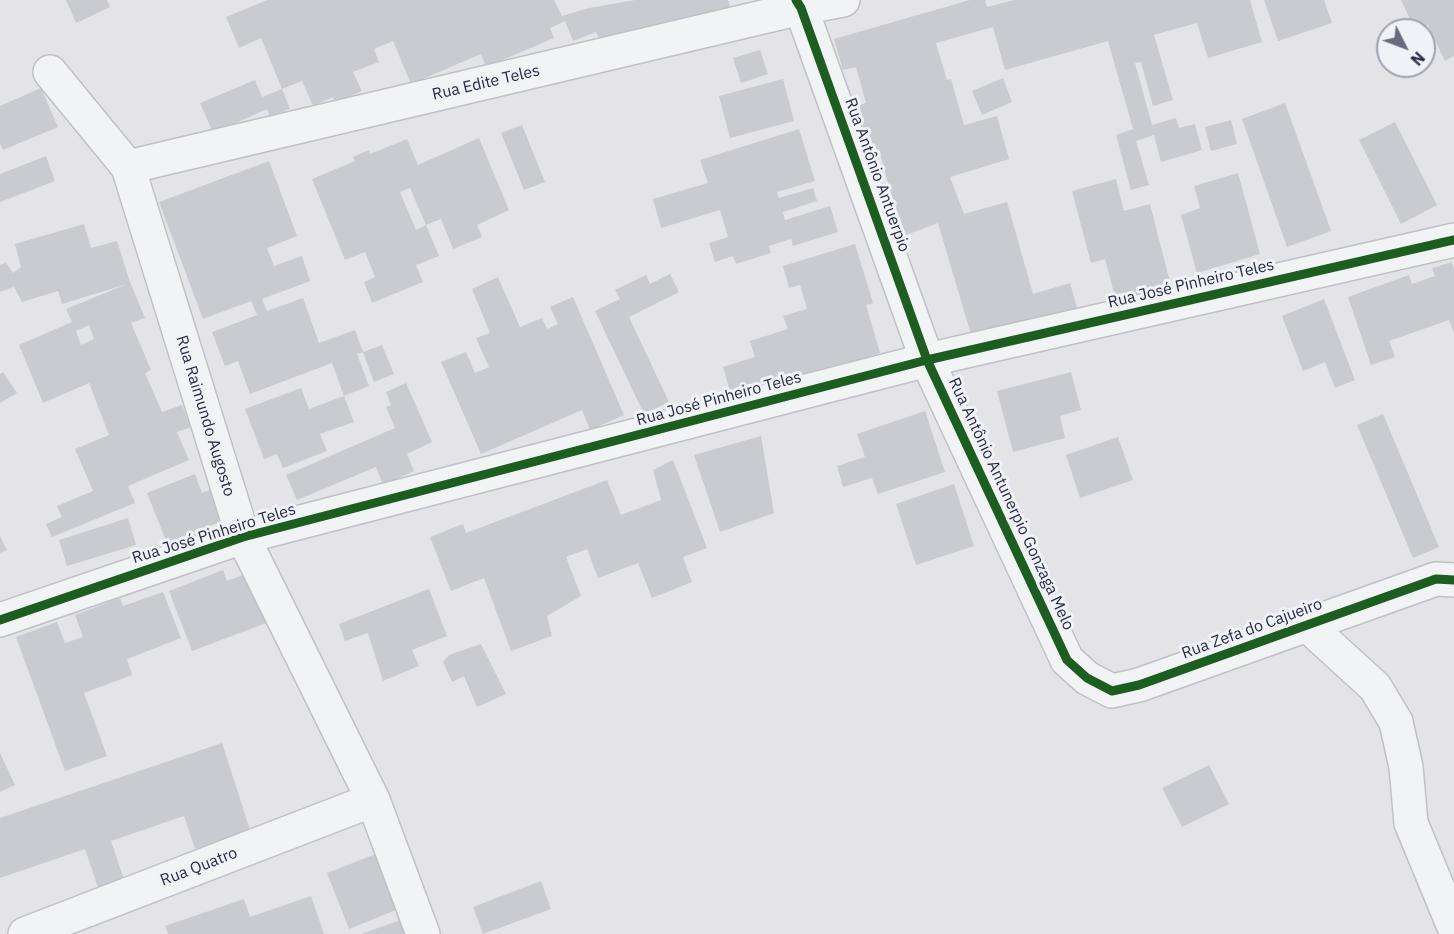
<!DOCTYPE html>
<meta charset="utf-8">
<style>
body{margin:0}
#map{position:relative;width:1454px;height:934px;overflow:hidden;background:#e3e3e8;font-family:"IBM Plex Sans",sans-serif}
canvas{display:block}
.north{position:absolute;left:1376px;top:18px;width:60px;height:60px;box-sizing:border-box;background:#f1f2f8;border:2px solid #a1a2b0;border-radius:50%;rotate:132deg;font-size:16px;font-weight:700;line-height:24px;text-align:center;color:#282b43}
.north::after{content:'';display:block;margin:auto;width:21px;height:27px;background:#696b7d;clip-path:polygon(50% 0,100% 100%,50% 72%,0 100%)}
</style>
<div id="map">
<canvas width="1454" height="934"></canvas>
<div class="north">N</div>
</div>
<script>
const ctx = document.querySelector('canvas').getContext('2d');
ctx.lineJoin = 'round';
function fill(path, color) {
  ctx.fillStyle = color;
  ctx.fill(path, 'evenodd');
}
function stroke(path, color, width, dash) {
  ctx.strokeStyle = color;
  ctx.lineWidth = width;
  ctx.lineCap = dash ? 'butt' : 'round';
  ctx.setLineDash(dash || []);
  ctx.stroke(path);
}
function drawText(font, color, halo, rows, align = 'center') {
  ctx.font = font + ' "IBM Plex Sans",sans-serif';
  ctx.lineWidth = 6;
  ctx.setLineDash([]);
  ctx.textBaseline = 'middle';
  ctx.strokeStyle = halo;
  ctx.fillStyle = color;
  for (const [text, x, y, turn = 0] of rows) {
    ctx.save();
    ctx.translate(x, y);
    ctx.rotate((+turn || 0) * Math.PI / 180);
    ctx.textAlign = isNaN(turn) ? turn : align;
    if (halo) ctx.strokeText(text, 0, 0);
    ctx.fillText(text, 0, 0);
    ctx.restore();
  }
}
const building = new Path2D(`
 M 66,0 L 107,0 L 110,7 L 76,23 Z
 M 267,0 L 554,0 L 562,16 L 589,8 L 635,0 L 728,0 L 734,17 L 606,51 L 596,32 L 573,41 L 565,21 L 550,28 L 554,38 L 486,67 L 481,54 L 411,84 L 393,41 L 374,49 L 379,62 L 353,72 L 362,91 L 335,103 L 333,97 L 313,106 L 302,81 L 282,89 L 261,38 L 239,48 L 226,17 Z
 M 970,0 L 985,0 L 987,7 L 1014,0 L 1250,0 L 1262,42 L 1208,58 L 1197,23 L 1154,35 L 1173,100 L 1153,106 L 1141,62 L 1135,63 L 1152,125 L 1176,118 L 1179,128 L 1195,124 L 1202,150 L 1161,162 L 1154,135 L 1136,141 L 1149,185 L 1131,190 L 1116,135 L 1133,129 L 1108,41 L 1005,70 L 993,27 L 936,43 L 947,80 L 951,79 L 964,125 L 997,116 L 1009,159 L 950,177 L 964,214 L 1007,202 L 1033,294 L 1070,283 L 1077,308 L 972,338 L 938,223 L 906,235 L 892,198 L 879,149 L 870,152 L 857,106 L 866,103 L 856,67 L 843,70 L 834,39 Z
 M 1264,0 L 1324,0 L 1332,23 L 1278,41 Z
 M 1401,0 L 1454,0 L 1454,56 L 1445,61 L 1428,25 L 1415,30 Z
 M 760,50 L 768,74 L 741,83 L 733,58 Z
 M 1003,78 L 1012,102 L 982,115 L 972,91 Z
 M 783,79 L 794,121 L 730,138 L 719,96 Z
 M 255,80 L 262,97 L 282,89 L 290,109 L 270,117 L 267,109 L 213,133 L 200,103 Z
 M 41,88 L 58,127 L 3,150 L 0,144 L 0,106 Z
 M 1285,103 L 1331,231 L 1287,247 L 1242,119 Z
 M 1231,120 L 1237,144 L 1211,151 L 1205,127 Z
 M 1395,122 L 1437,205 L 1401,224 L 1359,140 Z
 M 522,125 L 545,182 L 524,190 L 501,133 Z
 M 799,129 L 815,181 L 777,192 L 779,198 L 813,188 L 817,201 L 783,212 L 785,220 L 830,206 L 838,232 L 793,246 L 791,239 L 769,246 L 771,253 L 736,264 L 733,256 L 715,262 L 709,243 L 728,237 L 720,210 L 661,228 L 653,199 L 708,183 L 700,160 Z
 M 479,138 L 509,210 L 477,225 L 482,237 L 453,249 L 441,219 L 426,225 L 410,188 L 400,192 L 416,230 L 426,225 L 439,256 L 416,265 L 423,282 L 372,303 L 364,282 L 375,277 L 365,252 L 345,260 L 312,179 L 355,161 L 353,157 L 369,150 L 370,154 L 407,139 L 418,165 Z
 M 46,156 L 55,181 L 0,202 L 0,174 Z
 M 269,161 L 297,236 L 267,248 L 274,266 L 302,256 L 310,281 L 262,299 L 267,311 L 303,298 L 319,343 L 355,330 L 363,352 L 382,345 L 394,374 L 374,382 L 363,352 L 357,354 L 369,386 L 344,396 L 332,363 L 250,394 L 238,361 L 225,366 L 212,332 L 257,315 L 251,301 L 203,319 L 159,202 Z
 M 1238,173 L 1260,254 L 1197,273 L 1181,215 L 1200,208 L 1194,186 Z
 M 1116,179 L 1124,211 L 1150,204 L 1172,290 L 1117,304 L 1105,259 L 1091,263 L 1072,191 Z
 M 84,224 L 91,248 L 117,241 L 130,282 L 145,318 L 131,323 L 151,370 L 145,373 L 162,412 L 182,405 L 191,427 L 177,432 L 189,460 L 128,486 L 135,503 L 52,537 L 46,524 L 62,517 L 57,506 L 93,491 L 75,449 L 109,435 L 89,383 L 43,403 L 19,345 L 72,322 L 66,309 L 127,284 L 62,304 L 58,291 L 22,302 L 14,287 L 0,292 L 0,265 L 6,263 L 13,273 L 21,267 L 15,244 ZM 89,325 L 94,339 L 81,345 L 76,331 Z
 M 855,244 L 873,303 L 866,305 L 880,353 L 732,398 L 723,367 L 755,357 L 750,341 L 788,329 L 783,316 L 807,309 L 800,285 L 789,288 L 783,266 Z
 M 1452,262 L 1454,269 L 1454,333 L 1449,320 L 1389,341 L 1395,357 L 1371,365 L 1348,297 L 1409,275 L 1412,284 L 1435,276 L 1432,268 Z
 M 670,274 L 679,292 L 629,317 L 669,402 L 644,414 L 595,311 L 620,299 L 615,290 L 646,275 L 650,284 Z
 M 498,277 L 520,327 L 542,318 L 547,329 L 558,324 L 550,307 L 573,297 L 624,415 L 590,430 L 582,410 L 481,454 L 441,362 L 466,352 L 475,373 L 489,367 L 476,338 L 490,333 L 472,289 Z
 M 1324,299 L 1355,380 L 1335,388 L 1325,362 L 1303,371 L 1282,316 Z
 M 3,372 L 17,393 L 0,403 L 0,374 Z
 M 1071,372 L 1081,410 L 1060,416 L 1065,438 L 1013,452 L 997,391 Z
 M 406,383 L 432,442 L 407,454 L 414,471 L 383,485 L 376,467 L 297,500 L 286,475 L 395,428 L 386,407 L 391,405 L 386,392 Z
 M 301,388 L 309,409 L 344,396 L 354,422 L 320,434 L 327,451 L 283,468 L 277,454 L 264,459 L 245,409 Z
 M 925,411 L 945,472 L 878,494 L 872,478 L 843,487 L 837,466 L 865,457 L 857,434 Z
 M 1383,414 L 1439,547 L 1413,558 L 1357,425 Z
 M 761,436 L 774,513 L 720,532 L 694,455 Z
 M 1118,437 L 1133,480 L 1080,498 L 1066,455 Z
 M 673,460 L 707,548 L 683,557 L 692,582 L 652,598 L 638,563 L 598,578 L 587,549 L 566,557 L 581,596 L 547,616 L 552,636 L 511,651 L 484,578 L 451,591 L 430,537 L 463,524 L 466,533 L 607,480 L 621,515 L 661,500 L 653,470 Z
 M 195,474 L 202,493 L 215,488 L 227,519 L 167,543 L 147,493 Z
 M 954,484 L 974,546 L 916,565 L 896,504 Z
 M 128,518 L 136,545 L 67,566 L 59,540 Z
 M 0,536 L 7,550 L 0,553 Z
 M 258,569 L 277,619 L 192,651 L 169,591 L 223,570 L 227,581 Z
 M 429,589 L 447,636 L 412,650 L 419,666 L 383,681 L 368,633 L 345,641 L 339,624 Z
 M 163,592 L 181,638 L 127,659 L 132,675 L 84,693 L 107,756 L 65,771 L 16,637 L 57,622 L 65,643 L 83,637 L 75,615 L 120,598 L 123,606 Z
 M 481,644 L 506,694 L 477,707 L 464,676 L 452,682 L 443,662 L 449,655 Z
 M 222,743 L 250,830 L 195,849 L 184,816 L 111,841 L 127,888 L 101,896 L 85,849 L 0,878 L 0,818 Z
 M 0,753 L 15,785 L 0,792 Z
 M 1209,765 L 1229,804 L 1182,827 L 1162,788 Z
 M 381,852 L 403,907 L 349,929 L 327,873 Z
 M 541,881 L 551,909 L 483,934 L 473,907 Z
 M 311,896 L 324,934 L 168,934 L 165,926 L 244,899 L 250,917 Z
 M 409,917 L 415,934 L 361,934 Z`);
const street = new Path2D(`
 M 796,0 L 801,8 L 927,360 L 1067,660 L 1087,678 L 1112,691 L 1139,685 L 1436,579 L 1454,580
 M 50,72 L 128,167 L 243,537 L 373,800 L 423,934
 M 128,167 L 801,8 L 843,0
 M 0,620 L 243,537 L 927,360 L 1454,240
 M 1307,625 L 1375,687 L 1396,722 L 1406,767 L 1411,823 L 1454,927
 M 25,934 L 373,800`);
const cycleway = new Path2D(`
 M 796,0 L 801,8 L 927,360 L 1067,660 L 1087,678 L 1112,691 L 1139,685 L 1436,579 L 1454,580
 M 0,620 L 243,537 L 927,360 L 1454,240`);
const streetNames = [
 ["Rua Edite Teles",486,83,-13],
 ["Rua Antônio Antuerpio",877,175,70],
 ["Rua José Pinheiro Teles",1191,284,-13],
 ["Rua José Pinheiro Teles",719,399,-15],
 ["Rua Raimundo Augosto",205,416,73],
 ["Rua Antônio Antunerpio Gonzaga Melo",1011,504,65],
 ["Rua José Pinheiro Teles",214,534,-17],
 ["Rua Zefa do Cajueiro",1252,629,-20],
 ["Rua Quatro",199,867,-21]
];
fill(building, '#cacbd1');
stroke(street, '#c0c0c6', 36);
stroke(street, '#f2f3f5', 33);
stroke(cycleway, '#1b5e20', 9);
drawText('16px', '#282b43', '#f1f2f8', streetNames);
</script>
